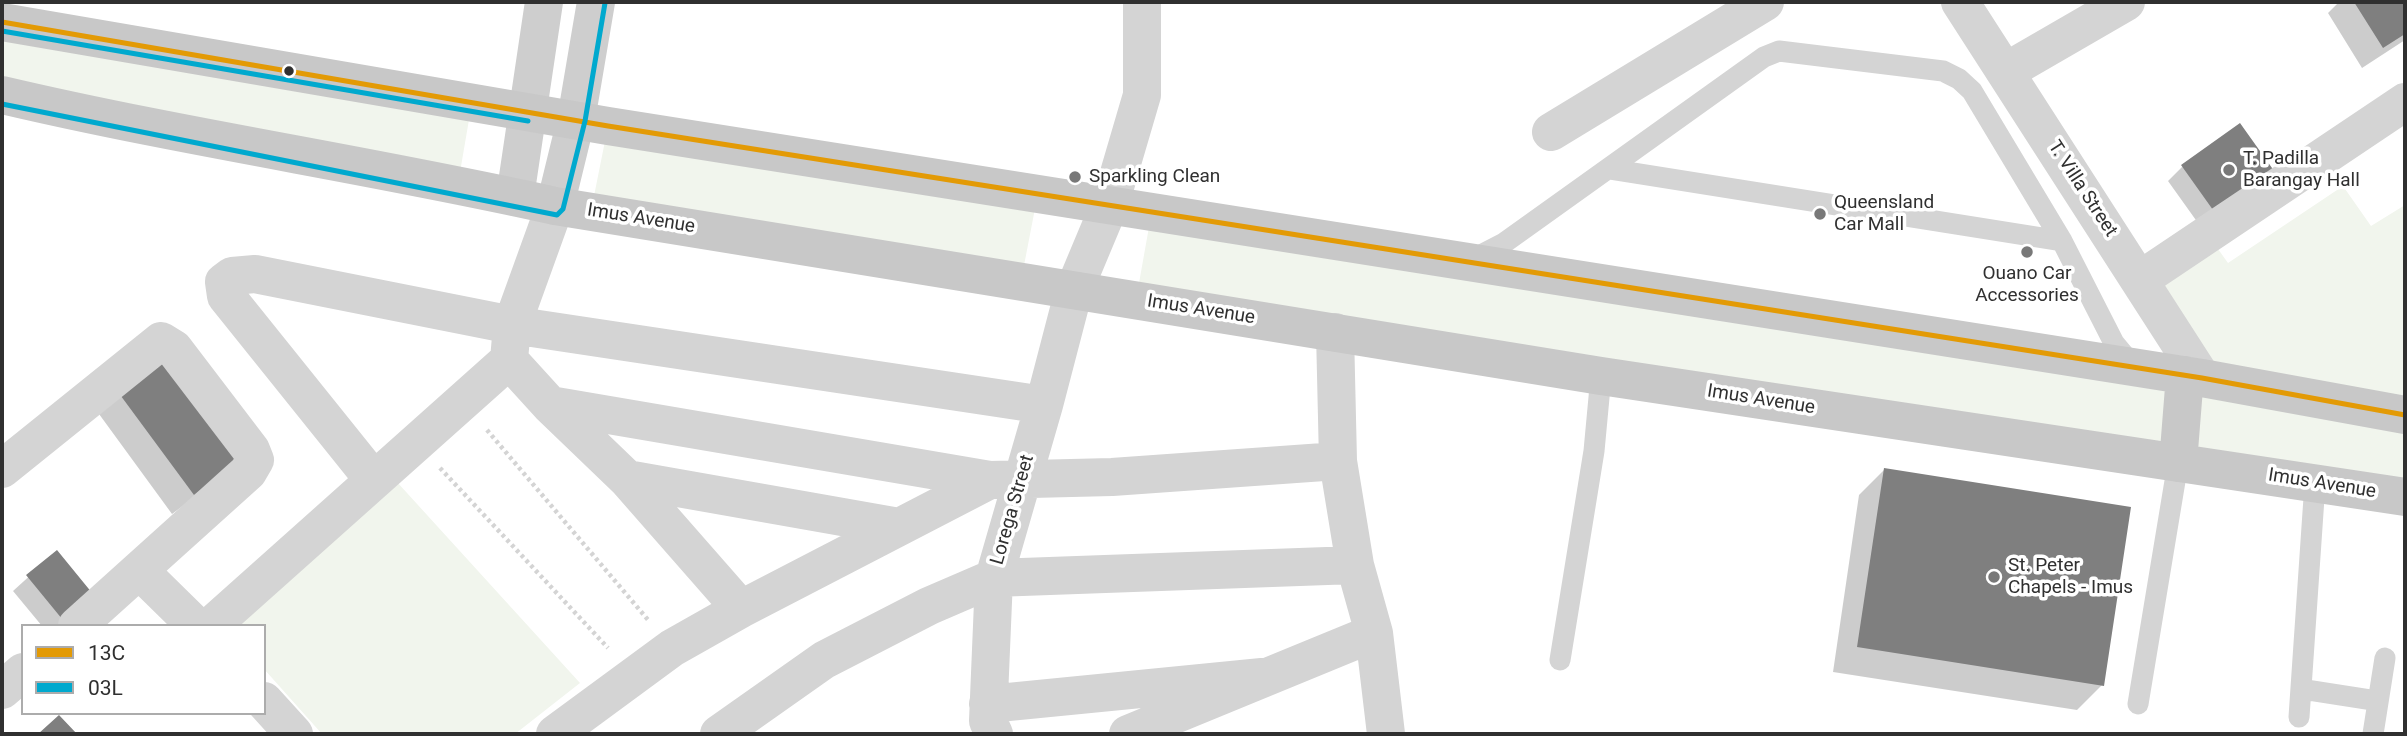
<!DOCTYPE html>
<style>
body{margin:0}
#map{position:relative;width:2407px;height:736px;overflow:hidden;background:#fff;font-family:Roboto,sans-serif}
canvas{display:block}
.frame{position:absolute;inset:0;border:4px solid #303030;pointer-events:none}
.legend{position:absolute;left:21px;top:624px;width:245px;height:91px;box-sizing:border-box;background:#fff;border:2px solid #acacac;margin:0;padding:9px 12px;list-style:none;font-size:21px;color:#303030}
.legend li{display:flex;align-items:center;gap:14px;height:35px}
.legend b{width:35px;border:2px solid #acacac}
</style>
<div id="map">
<canvas width="2407" height="736"></canvas>
<div class="frame"></div>
<ul class="legend">
<li><b style="height:9px;background:#e39a05"></b>13C</li>
<li><b style="height:9px;background:#00a9ce"></b>03L</li>
</ul>
</div>
<script>
const ctx = document.querySelector('canvas').getContext('2d');
ctx.lineJoin = 'round';
function fill(path, color) {
  ctx.fillStyle = color;
  ctx.fill(path, 'evenodd');
}
function stroke(path, color, width, dash) {
  ctx.strokeStyle = color;
  ctx.lineWidth = width;
  ctx.lineCap = dash ? 'butt' : 'round';
  ctx.setLineDash(dash || []);
  ctx.stroke(path);
}
function drawText(font, color, halo, rows, align = 'center') {
  ctx.font = font + ' Roboto,sans-serif';
  ctx.lineWidth = 7;
  ctx.setLineDash([]);
  ctx.textBaseline = 'middle';
  ctx.strokeStyle = halo;
  ctx.fillStyle = color;
  for (const [text, x, y, turn = 0] of rows) {
    ctx.save();
    ctx.translate(x, y);
    ctx.rotate((+turn || 0) * Math.PI / 180);
    ctx.textAlign = isNaN(turn) ? turn : align;
    if (halo) ctx.strokeText(text, 0, 0);
    ctx.fillText(text, 0, 0);
    ctx.restore();
  }
}
const green = new Path2D(`
 M 2,4 L 472,102 L 458,184 L 2,95 Z
 M 608,126 L 1038,193 L 1021,281 L 591,211 Z
 M 2343,186 L 2371,226 L 2405,205 L 2405,496 L 1136,300 L 1152,210 L 2201,377 L 2141,279 L 2208,235 L 2228,263 Z
 M 397,482 L 580,683 L 515,734 L 322,734 L 264,669 L 264,626 L 233,626 Z`);
const shadow = new Path2D(`
 M 2339,2 L 2405,2 L 2405,40 L 2362,68 L 2328,13 Z
 M 2182,167 L 2275,175 L 2203,230 L 2168,181 Z
 M 119,394 L 218,480 L 172,514 L 99,414 Z
 M 1884,470 L 2102,685 L 2077,710 L 1833,672 L 1859,495 Z
 M 56,552 L 66,626 L 42,626 L 13,591 Z`);
const building = new Path2D(`
 M 2354,2 L 2405,2 L 2405,34 L 2383,48 Z
 M 2240,123 L 2277,175 L 2218,217 L 2181,165 Z
 M 166,357 L 241,460 L 194,495 L 118,392 Z
 M 1884,468 L 2131,507 L 2104,686 L 1857,647 Z
 M 57,550 L 97,599 L 67,625 L 26,575 Z
 M 59,715 L 77,734 L 38,734 Z`);
const path = new Path2D(`
 M 487,430 L 649,621
 M 440,468 L 608,648`);
const service = new Path2D(`
 M 1609,169 L 2062,241
 M 1473,259 L 1504,243 L 1764,57 L 1779,51 L 1943,71 L 1959,79 L 1972,91 L 2062,241 L 2114,343 L 2134,367
 M 1560,660 L 1594,451 L 1601,376
 M 2301,689 L 2378,701
 M 2138,704 L 2178,463
 M 2299,717 L 2315,483
 M 2373,734 L 2385,658`);
const minor = new Path2D(`
 M 1960,2 L 2202,378
 M 2005,72 L 2126,2
 M 1551,132 L 1765,2
 M 2141,279 L 2405,102
 M 1335,332 L 1338,461 L 1355,565 L 1374,633 L 1386,734
 M 509,360 L 550,405 L 627,479 L 741,609
 M 550,405 L 990,480 L 1112,477 L 1338,461
 M 2,469 L 161,341 L 174,349 L 251,450 L 255,460 L 248,472 L 77,626
 M 373,479 L 226,296 L 224,282 L 232,276 L 255,274 L 512,325 L 1044,405
 M 627,479 L 899,527
 M 141,572 L 196,626
 M 211,626 L 509,360 L 512,325 L 555,206
 M 2,690 L 23,672
 M 264,701 L 294,734
 M 988,704 L 1262,677
 M 555,734 L 672,648 L 741,609 L 990,480
 M 719,734 L 824,660 L 929,606 L 994,578 L 1355,565
 M 994,734 L 988,721 L 994,578 L 1044,405 L 1074,290 L 1110,204 L 1142,95 L 1142,2
 M 1128,734 L 1374,633`);
const secondary = new Path2D(`
 M 515,197 L 544,2
 M 555,206 L 576,120 L 596,2`);
const primary = new Path2D(`
 M 2,22 L 608,126 L 2202,378 L 2405,415
 M 2,95 C 185,138 372,165 555,206 L 1601,376 L 2405,497
 M 2178,463 L 2185,375`);
const bus1 = new Path2D(`
 M 2,22 L 608,126 L 2202,378 L 2405,415`);
const bus2 = new Path2D(`
 M 2,31 L 528,121
 M 2,104 L 557,215 L 563,209 L 585,121 L 605,3`);
const markers = [
 [289,71,6,"#303030"],
 [2229,170,7,"#787878"],
 [1075,177,7,"#787878"],
 [1820,214,7,"#787878"],
 [2027,252,7,"#787878"],
 [1994,577,7,"#787878"]
];
const poiNames = [
 ["T. Padilla",2243,159],
 ["Barangay Hall",2243,181],
 ["Sparkling Clean",1089,177],
 ["Queensland",1834,203],
 ["Car Mall",1834,225],
 ["Ouano Car",2027,274,"center"],
 ["Accessories",2027,296,"center"],
 ["St. Peter",2008,566],
 ["Chapels - Imus",2008,588]
];
const streetNames = [
 ["T. Villa Street",2082,189,57],
 ["Imus Avenue",641,219,9],
 ["Imus Avenue",1201,310,9],
 ["Imus Avenue",1761,400,9],
 ["Imus Avenue",2322,484,9],
 ["Lorega Street",1013,510,-74]
];
fill(green, '#f1f5ed');
fill(shadow, '#0003');
fill(building, '#7f7f7f');
stroke(path, '#d4d4d4', 4.5, [3.5, 3.5]);
stroke(service, '#d4d4d4', 21);
stroke(minor, '#d4d4d4', 38);
stroke(secondary, '#cecece', 38);
stroke(primary, '#c8c8c8', 38);
stroke(bus1, '#e39a05', 5);
stroke(bus2, '#00a9ce', 5);
for (const [x, y, r, color] of markers) {
  const dot = new Path2D();
  dot.arc(x, y, r, 0, 2 * Math.PI);
  ctx.fillStyle = color;
  ctx.fill(dot);
  stroke(dot, '#fff', 2.5);
}
drawText('19px', '#303030', '#fff', poiNames, 'left');
drawText('19px', '#303030', '#fff', streetNames);
</script>
